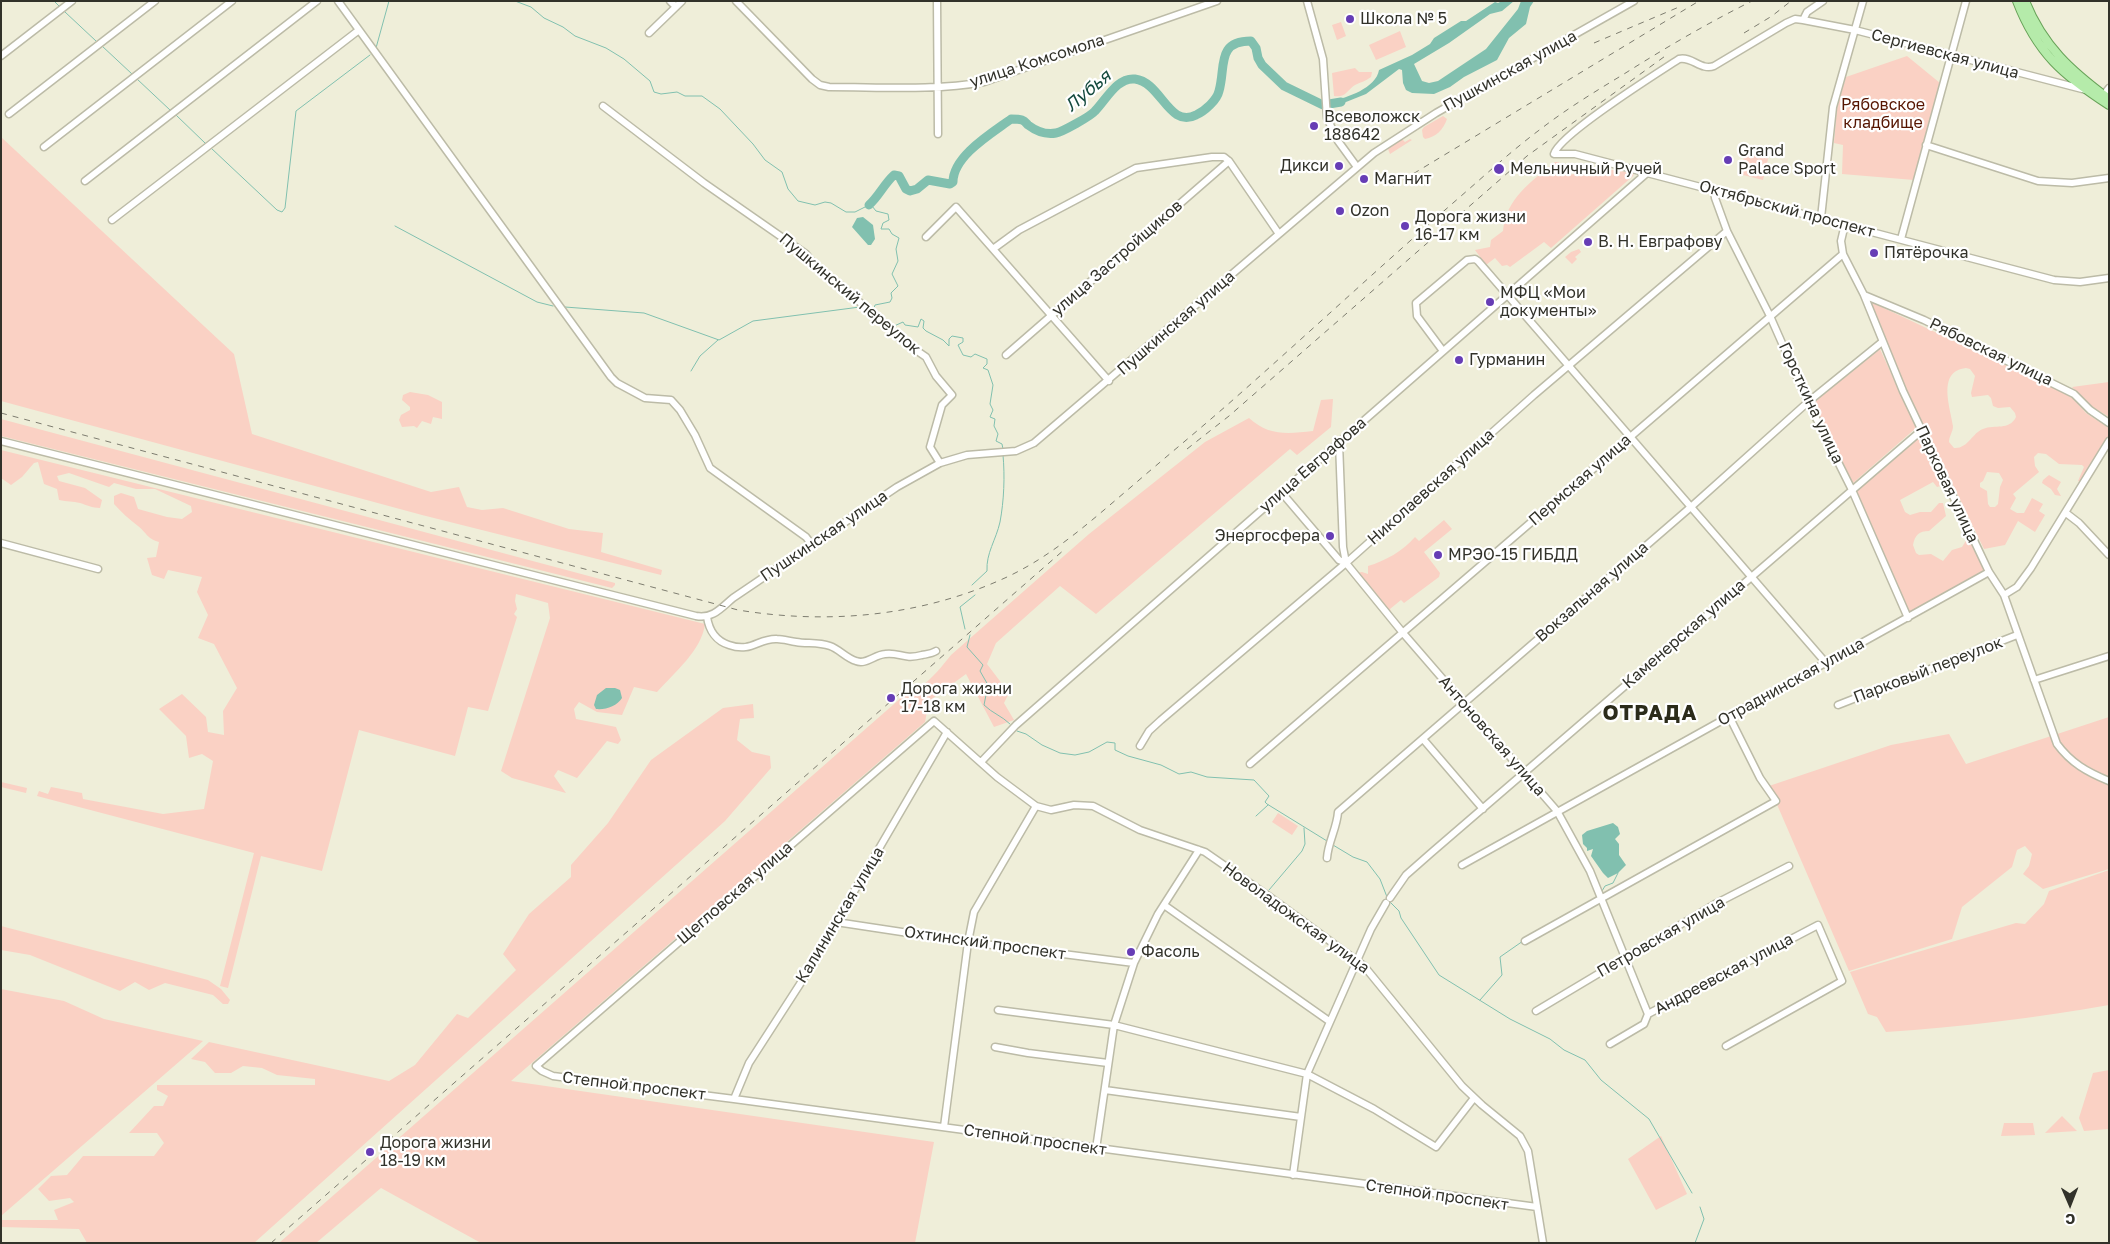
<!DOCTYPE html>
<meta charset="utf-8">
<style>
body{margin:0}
#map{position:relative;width:2110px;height:1244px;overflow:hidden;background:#efeed9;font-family:"Golos Text",sans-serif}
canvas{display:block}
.frame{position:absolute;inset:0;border:2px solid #32322a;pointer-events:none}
.north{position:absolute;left:2045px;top:1179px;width:50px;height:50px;-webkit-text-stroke:4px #fff;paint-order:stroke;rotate:179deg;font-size:14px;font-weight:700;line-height:20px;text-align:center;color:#32322a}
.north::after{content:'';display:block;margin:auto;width:18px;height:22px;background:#32322a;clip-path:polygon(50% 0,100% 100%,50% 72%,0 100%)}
</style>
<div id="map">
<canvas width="2110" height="1244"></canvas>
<div class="frame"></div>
<div class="north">С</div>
</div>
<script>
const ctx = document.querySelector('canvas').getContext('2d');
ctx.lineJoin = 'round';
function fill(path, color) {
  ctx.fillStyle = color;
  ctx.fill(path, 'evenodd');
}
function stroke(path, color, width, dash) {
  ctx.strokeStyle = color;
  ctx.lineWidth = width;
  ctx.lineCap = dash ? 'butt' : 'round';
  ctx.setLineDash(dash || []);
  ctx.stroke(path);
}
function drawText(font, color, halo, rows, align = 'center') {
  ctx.font = font + ' "Golos Text",sans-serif';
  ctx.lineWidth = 4.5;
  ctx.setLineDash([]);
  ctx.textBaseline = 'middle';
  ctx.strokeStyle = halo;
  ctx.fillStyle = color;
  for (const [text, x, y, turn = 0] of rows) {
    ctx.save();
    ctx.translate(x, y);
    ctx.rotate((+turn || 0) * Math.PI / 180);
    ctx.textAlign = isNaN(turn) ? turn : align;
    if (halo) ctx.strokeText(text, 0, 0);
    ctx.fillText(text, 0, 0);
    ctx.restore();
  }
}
const green = new Path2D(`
 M 1341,22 L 1346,36 L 1337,40 L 1332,25 Z
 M 1400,31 L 1406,47 L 1376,60 L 1369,45 Z
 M 1907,56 L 1940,83 L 1914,180 L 1842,174 L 1843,145 L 1834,143 L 1837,108 L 1846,77 Z
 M 1355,68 L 1359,72 L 1372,72 L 1371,77 C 1366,81 1361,82 1355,85 C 1347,90 1346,98 1334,96 L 1332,73 Z
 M 1443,116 L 1447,119 C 1443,130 1436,137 1425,139 L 1423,137 L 1422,130 L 1424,127 Z
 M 1,137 L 234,354 L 252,434 L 431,492 L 459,487 L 467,507 L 482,510 L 503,508 L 569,529 L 603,533 L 601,552 L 662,570 L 661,575 L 422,515 L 1,401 Z
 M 1402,139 L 1405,142 L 1410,139 L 1412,140 L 1390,154 L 1388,149 Z
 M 1746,149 L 1769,155 L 1763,180 L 1739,174 Z
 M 1555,162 L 1559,162 L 1561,170 L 1567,175 L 1575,174 L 1576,170 L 1591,167 L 1634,173 L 1633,176 L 1551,248 L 1544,242 L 1510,267 L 1507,265 L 1502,266 L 1495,258 L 1486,265 L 1475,250 L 1490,247 L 1491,240 L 1503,231 C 1506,198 1531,182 1555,162 Z
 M 1579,249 L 1581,252 L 1575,257 L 1577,259 L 1572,264 L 1565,257 L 1571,252 Z
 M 1871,302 L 2071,396 L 2086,413 L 2109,428 L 2109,437 L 2082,483 L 2078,481 L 2084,467 L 2082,465 L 2059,464 L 2046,454 L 2038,453 L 2034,457 L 2035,466 L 2039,472 L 2013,494 L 2016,498 L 2010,509 L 2017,513 L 2024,513 L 2032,498 L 2043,504 L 2039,511 L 2045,515 L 2035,532 L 2018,521 L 2005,545 L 1984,549 L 1908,393 ZM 1966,368 L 1970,369 L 1975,376 L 1971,393 L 1972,397 L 1988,395 L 1991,398 L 1993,406 L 1998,408 L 2010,407 L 2015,413 L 2016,417 C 2009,431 1995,424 1983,429 C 1972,433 1968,449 1954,448 L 1949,442 C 1949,436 1953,432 1953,426 C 1951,409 1936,371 1966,368 ZM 1987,472 L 1999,473 L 2003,480 L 2000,487 L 1998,504 L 1995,507 L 1990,507 L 1988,504 L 1987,491 L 1980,487 L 1980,483 L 1983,481 Z
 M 1880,349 L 1916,428 L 1853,483 L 1813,403 Z
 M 2109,382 L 2109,417 L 2088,404 L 2072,387 Z
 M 410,392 L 428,395 L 442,402 L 442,419 L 433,417 L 431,424 L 422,421 L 417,428 L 414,426 L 402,427 L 399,420 L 401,415 L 410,410 L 410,407 L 402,400 L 403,395 Z
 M 1333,399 L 1331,427 L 1297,455 L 1290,449 L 1096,614 L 1060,586 L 996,643 L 987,664 L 1009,693 L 1004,703 L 1014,720 L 994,727 L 966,674 L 929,701 L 925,722 L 511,1081 L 934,1142 L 915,1243 L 481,1243 L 381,1188 L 316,1243 L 279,1243 L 902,697 C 925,687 936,674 951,655 L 1089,534 L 1205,442 L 1249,418 C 1269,436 1287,434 1313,431 L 1321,400 Z
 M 1,419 L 615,583 L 615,585 L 612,588 L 1,436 Z
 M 1921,436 L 1944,485 L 1937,487 L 1933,482 L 1900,500 L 1905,512 L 1910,515 L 1920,512 L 1931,512 L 1939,503 L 1943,503 L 1946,516 L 1929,531 C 1919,531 1915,535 1913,545 L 1916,553 L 1919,555 L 1931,554 L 1943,561 L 1952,550 L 1962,547 L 1967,539 L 1959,519 L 1961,518 L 1986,571 L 1911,611 L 1907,611 L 1855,491 Z
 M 1,450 L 705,624 C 702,650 674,673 657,692 L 634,687 L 622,715 L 597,712 L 579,702 L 574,709 L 576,719 L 616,727 L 621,740 L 618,744 L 607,741 L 577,778 L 558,770 L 554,776 L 566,793 L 512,778 L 501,771 L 550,618 L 548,603 L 516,594 L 515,601 L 517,609 L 514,614 L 517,617 L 488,711 L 468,707 L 455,756 L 359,730 L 322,871 L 261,856 L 228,988 L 220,986 L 254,853 L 37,796 L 39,791 L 48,794 L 51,787 L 82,793 L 83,799 L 163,814 L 204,809 L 213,761 L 202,754 L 189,758 L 186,736 L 159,709 L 182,694 L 206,717 L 208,732 L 224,735 L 223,711 L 237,688 L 214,644 L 198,638 L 208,615 L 197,592 L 202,577 L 168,570 L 164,579 L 152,575 L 147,558 L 156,557 L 159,542 C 146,538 147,533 138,526 C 129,519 121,512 114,504 L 114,496 L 121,493 L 134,497 L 138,509 L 167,517 L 182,519 L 192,512 L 191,506 L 155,489 L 136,489 L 114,483 L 109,487 L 69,473 L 57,476 L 59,481 L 85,488 L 102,500 L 100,508 C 92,508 87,505 80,503 C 73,501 67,502 59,500 L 57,489 L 44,484 L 38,462 L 34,463 L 22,477 L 11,485 L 1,478 Z
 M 2049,475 L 2061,482 L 2057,489 L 2061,496 L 2055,495 L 2051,489 L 2042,483 L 2043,480 Z
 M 1444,520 L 1452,529 L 1424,552 L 1440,573 L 1439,577 L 1404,603 L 1401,600 L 1390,609 L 1392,614 L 1356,573 L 1362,572 L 1368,574 L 1368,566 C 1385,561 1403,551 1415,537 L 1419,541 Z
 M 753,704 L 754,718 L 740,719 L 737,740 L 752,752 L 770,756 L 771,768 L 725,821 L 254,1243 L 87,1243 L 79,1229 L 1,1227 L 1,1220 L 58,1220 L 54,1210 L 74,1202 L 70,1198 L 49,1201 L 38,1189 L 51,1176 L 67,1175 L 83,1156 L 154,1156 L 164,1143 L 157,1133 L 129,1133 L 154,1106 L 163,1106 L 168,1096 L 157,1090 L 157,1085 L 315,1085 L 315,1079 L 277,1075 L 262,1068 L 243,1066 L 231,1073 L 215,1073 L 205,1062 L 191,1059 L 209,1042 L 389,1081 L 415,1065 L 457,1014 L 468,1018 L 516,970 L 503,954 L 529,914 L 571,877 L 571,865 L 608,823 L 651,760 L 723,708 Z
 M 2109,717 L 2109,869 L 2043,889 L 2023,874 L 2029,866 L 2032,854 L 2025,846 L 2017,850 L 2012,867 L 1962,907 L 1952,939 L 1849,971 L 1769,786 L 1891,745 L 1949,734 L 1966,764 Z
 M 1,782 L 27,788 L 26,793 L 1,787 Z
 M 1278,813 L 1298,826 L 1292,835 L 1272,822 Z
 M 2109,870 L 2109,1005 C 2035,1018 1961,1027 1886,1032 L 1877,1017 L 1868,1014 L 1850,972 L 2016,923 L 2025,924 L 2044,904 L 2049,891 Z
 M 1,926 L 208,980 L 221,989 L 230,1000 L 228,1004 L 223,1004 L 213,995 L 165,983 L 149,990 L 135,982 L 120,991 L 30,955 L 1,950 Z
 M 1,989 L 64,1001 L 104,1019 L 203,1041 L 1,1216 Z
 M 2109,1070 L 2109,1129 L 2084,1131 L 2079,1118 L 2093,1073 Z
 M 2062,1116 L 2077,1131 L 2045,1133 Z
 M 2004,1123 L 2033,1123 L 2035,1135 L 2001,1136 Z
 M 1661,1136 L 1687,1194 L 1656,1210 L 1628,1159 Z`);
const water = new Path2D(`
 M 1502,1 L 1514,1 L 1502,11 L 1490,14 L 1449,43 L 1414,64 L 1422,81 L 1429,83 L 1438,81 L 1486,49 L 1518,9 L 1521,1 L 1534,1 L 1530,7 L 1526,24 L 1509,38 L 1497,60 L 1464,77 L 1450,87 L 1434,94 L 1412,93 L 1406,90 L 1403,83 L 1402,70 L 1399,69 L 1366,94 L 1331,108 L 1331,101 C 1347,98 1376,88 1379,70 L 1412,55 L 1430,44 L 1434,38 L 1461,21 L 1466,21 L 1495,2 L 1498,3 Z
 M 863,217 L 873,225 L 875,239 L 871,245 L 868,245 L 852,227 L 857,218 Z
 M 606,688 L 615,688 L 620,690 L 622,698 C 617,706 606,710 596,709 L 594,705 L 597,695 Z
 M 1613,823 L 1618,827 L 1620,834 L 1615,839 L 1619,844 L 1619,855 L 1626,865 L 1618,873 L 1608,878 L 1603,873 L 1591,856 L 1593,849 L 1587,851 L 1587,848 L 1583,844 L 1582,835 L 1587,831 Z`);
const stream = new Path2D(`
 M 54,1 L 59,6
 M 515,1 L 531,7 L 544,18 L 563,27 L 575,36 L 606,48 L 624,59 L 650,81 L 654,92 L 661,94 L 677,92 L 685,96 L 702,96 L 720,109 L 753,144 L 765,160 L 782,172 L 788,189 L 798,201 L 815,205 L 825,202 L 831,203 L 846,212 L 855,212 L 869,205 L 872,206 L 876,211 L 888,214 L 889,220 L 883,223 L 881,229 L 889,229 L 892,234 L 899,238 L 896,249 L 898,261 L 892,274 L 898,286 L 891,293 L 892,298 L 890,302 L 875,305 L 874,308 L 881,317
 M 65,12 L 96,41
 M 102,46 L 132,74
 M 376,48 L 389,1
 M 137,79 L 170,110
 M 176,115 L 205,143
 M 211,148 L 277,210 L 282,212 L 285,208 L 296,111 L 370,55
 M 395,226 L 537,302 L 553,306
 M 565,307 L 644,313 L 719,340 L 753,321 L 860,307
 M 892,327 L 903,322 L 905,325 L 918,327 L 921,319 L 924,321 L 923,328 L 926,331 L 943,340 L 949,346 L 949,339 L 952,336 L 963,338 L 963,342 L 958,345 L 963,355 L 971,357 L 975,354 L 987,359 L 987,364 L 983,368 L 988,370 L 993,385 L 990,404 L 993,410 L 990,417 L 995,419 L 994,426 L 998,434 L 996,441 L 1002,444 L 1003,449
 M 691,371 L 700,356 L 718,340
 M 972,585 L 987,571 C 986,553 996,540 1000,522 C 1004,501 1005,476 1003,455
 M 965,629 L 960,607 L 975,595
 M 970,635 L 967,647 L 983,665 L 980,671 L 988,685 L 984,705 C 992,713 1002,716 1010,724
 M 1017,731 L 1026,734 L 1042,745 L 1060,753 L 1075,755 L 1089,752 L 1107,742 L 1115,743 L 1115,750 L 1128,756 L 1161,765 L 1179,774 L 1191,772 L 1207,777 L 1254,780 L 1269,796 L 1265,802 L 1267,804 L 1327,841
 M 1256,816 L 1268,805
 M 1333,845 L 1353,857 L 1367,862 L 1380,879 L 1387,897
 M 1269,890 L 1302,851 L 1305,844 L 1304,828
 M 1602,891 L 1605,886 L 1613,883 L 1618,873
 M 1389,901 L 1399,911 L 1401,918 L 1439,975 L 1510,1019 L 1550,1039 L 1564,1050 L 1585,1060 L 1601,1080 L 1649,1119 L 1692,1193
 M 1545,926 L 1583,905
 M 1480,1000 L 1502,975 L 1500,957 L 1523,941
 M 1695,1243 L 1704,1219 L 1700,1207`);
const river = new Path2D(`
 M 869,205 C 879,196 884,184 894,175 L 899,176 L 906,189 L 910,191 L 917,189 L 928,180 L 950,184 L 953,182 C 953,156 992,133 1011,119 C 1014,119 1019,119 1022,120 C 1025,121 1026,123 1028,125 C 1036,131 1046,135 1056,133 C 1062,132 1091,116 1095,111 C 1106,100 1117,77 1135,79 C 1161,82 1169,129 1196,115 C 1205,111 1217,100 1219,91 C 1226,67 1216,41 1251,41 L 1256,48 L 1258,58 L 1262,65 L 1284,86 L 1323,105 L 1341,102`);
const minor = new Path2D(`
 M 338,1 L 611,377 L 617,383 L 645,398 L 671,400 L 680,410 L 695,435 L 710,468 L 806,537 L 812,545
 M 670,1 L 676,7
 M 736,1 L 812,79 L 820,85 L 829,87 C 881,87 933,91 984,82 L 1217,1
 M 937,1 L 938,134
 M 1307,1 L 1323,59 L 1327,118 L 1338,141 L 1357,167
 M 1823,1 L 1807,12 L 1803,20 L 1795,19 L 1786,23 L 1714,66 C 1701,71 1692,56 1679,59 C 1656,74 1560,134 1554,154 L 1575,154 L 2054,280 L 2080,282 L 2109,278
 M 1803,20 L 1855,30 L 2086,90
 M 649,33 L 682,1
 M 1,56 L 72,1
 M 2107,98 L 2105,93 L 2109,88
 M 603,106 L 704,183 L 806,254 L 815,266 L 844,288 L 904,342 L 926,357 L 936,376 L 952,395 L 942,405 L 930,447 L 940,463
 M 9,114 L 155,1
 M 1926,145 L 2038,181 L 2072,183 L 2109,178
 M 44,147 L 232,1
 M 85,181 L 317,1
 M 1714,190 L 1715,198 L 1727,231 L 1770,316 L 1808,402 L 1852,490 L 1908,618
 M 1821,218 L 1833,107 L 1863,1
 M 112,220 L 359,30
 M 1845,224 L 1841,241 L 1843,254 L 1864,295 L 1903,391 L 1989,572 L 2004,595 L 2057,744 C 2071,763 2087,772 2109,781
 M 926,237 L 956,207 L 1109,381
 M 1901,239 L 1966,1
 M 993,249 L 1019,230 L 1136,168 L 1212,157 L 1224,157 L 1229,161 L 1279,234
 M 1864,295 L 1924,320 L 2074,394 L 2090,410 L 2109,423
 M 1443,351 L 1417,316 L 1416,303 L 1467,260 L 1475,259 L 1478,261 C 1594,395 1710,529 1826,663
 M 1006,355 L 1229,161
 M 1,441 L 696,616 C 713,619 721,608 733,598 L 897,487 L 940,463 L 967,455 L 1016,451 L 1034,443 L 1374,153 L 1436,113 L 1634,1
 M 1339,443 L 1343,547 L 1346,563
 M 1282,493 L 1339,560 L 1346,563 L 1403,633 L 1557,811 L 1590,871 L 1648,1014
 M 2066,513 L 2079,523 L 2109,555
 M 1,543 L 98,569
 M 2004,595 L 2017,587 L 2031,568 L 2109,441
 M 707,617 C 709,630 716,641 729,645 C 752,653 758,638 777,639 C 783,639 789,641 796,642 C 807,644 818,642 830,646 C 839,649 846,658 856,661 C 866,665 874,655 885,654 C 900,652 903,660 922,655 C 927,654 931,654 936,651
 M 2034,680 L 2109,656
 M 1838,705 L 2017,635
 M 1423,739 L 1483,809
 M 1140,746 L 1149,731 L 1161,720 L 1346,563 L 1534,395 L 1727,231
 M 981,762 L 1016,725 L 1648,172
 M 1250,764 L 1843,254
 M 1327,858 C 1328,842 1337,828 1338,812 L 1692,506 L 1808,402 L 1882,342
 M 1462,865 L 1989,572
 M 1390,898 L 1406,875 L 1431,853 L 1922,430
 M 1164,905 L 1329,1021
 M 836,922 L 968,942 L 1134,963
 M 1525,941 L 1776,801 L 1760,778 L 1729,716
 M 998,1010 L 1114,1025 L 1307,1074 L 1374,1109 L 1436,1147 L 1474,1098
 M 1536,1011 L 1715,904 L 1789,866
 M 1610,1044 L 1644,1024 L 1648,1014 L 1818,925 L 1842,981 L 1726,1046
 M 995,1047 L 1028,1053 L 1108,1063
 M 1105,1090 L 1301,1117
 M 734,1099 L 749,1063 L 800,984 L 947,732
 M 944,1127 L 968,942 L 974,912 L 1036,806
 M 1096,1149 L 1114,1025 L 1134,963 L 1158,914 L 1199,850
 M 1293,1175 L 1307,1074 L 1371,929 L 1386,903
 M 1537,1207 L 734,1099 L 553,1076 L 542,1071 L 536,1066 L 934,721 L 997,777 L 1036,806 L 1051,810 L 1074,805 L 1093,806 L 1140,830 L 1205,852 L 1267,895 L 1364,966 L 1462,1086 L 1482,1105 L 1520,1136 L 1528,1151 L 1543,1243`);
const major = new Path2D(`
 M 2017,1 C 2037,53 2063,75 2109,105
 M 2025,1 C 2043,46 2071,71 2109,99`);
const rail = new Path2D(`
 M 1744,33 L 1772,16 L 1791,1
 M 1594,43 L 1679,7
 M 1393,186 L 1699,1
 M 1,413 L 738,610 C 830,625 923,616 1007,577 C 1054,555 1092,520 1131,487 C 1168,455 1206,424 1243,391 C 1313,329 1382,265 1453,203 C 1482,178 1511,151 1542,128 C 1568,108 1596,91 1624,74 C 1665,48 1708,23 1752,1
 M 1187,449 L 1229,416 L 1527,156 L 1668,54
 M 271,1243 L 1065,549`);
const markers = [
 [1350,19,5,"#663db5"],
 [1314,126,5,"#663db5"],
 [1728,160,5,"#663db5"],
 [1339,166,5,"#663db5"],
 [1499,169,6,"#663db5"],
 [1364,179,5,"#663db5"],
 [1340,211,5,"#663db5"],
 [1405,226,5,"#663db5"],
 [1588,242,5,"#663db5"],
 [1874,253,5,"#663db5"],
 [1490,302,5,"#663db5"],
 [1459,360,5,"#663db5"],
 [1330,536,5,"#663db5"],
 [1438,555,5,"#663db5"],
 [891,698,5,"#663db5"],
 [1131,952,5,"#663db5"],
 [370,1152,5,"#663db5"]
];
const poiNames = [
 ["Школа № 5",1360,19],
 ["Всеволожск",1324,117],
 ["188642",1324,135],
 ["Grand",1738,151],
 ["Palace Sport",1738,169],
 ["Дикси",1329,166,"right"],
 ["Мельничный Ручей",1510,169],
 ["Магнит",1374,179],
 ["Ozon",1350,211],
 ["Дорога жизни",1415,217],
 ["16-17 км",1415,235],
 ["В. Н. Евграфову",1598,242],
 ["Пятёрочка",1884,253],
 ["МФЦ «Мои",1500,293],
 ["документы»",1500,311],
 ["Гурманин",1469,360],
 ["Энергосфера",1320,536,"right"],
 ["МРЭО-15 ГИБДД",1448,555],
 ["Дорога жизни",901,689],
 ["17-18 км",901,707],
 ["Фасоль",1141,952],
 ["Дорога жизни",380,1143],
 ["18-19 км",380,1161]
];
const streetNames = [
 ["Сергиевская улица",1945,54,15],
 ["улица Комсомола",1037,61,-18],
 ["Пушкинская улица",1510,71,-29],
 ["Октябрьский проспект",1787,209,15],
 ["улица Застройщиков",1117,258,-41],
 ["Пушкинский переулок",850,294,40],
 ["Пушкинская улица",1176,323,-41],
 ["Рябовская улица",1991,352,26],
 ["Горсткина улица",1811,403,65],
 ["улица Евграфова",1313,465,-41],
 ["Пермская улица",1580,480,-41],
 ["Парковая улица",1947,484,65],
 ["Николаевская улица",1431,487,-42],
 ["Пушкинская улица",824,536,-34],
 ["Вокзальная улица",1592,592,-41],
 ["Каменерская улица",1684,634,-41],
 ["Парковый переулок",1928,670,-21],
 ["Отраднинская улица",1791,682,-29],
 ["Антоновская улица",1492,736,49],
 ["Щегловская улица",735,893,-41],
 ["Калининская улица",840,915,-59],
 ["Новоладожская улица",1296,918,36],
 ["Петровская улица",1661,937,-30],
 ["Охтинский проспект",985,943,8],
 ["Андреевская улица",1724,974,-28],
 ["Степной проспект",634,1086,7],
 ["Степной проспект",1035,1140,8],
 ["Степной проспект",1437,1195,8]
];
const parkNames = [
 ["Рябовское",1883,105],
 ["кладбище",1883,123]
];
const waterNames = [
 ["Лубья",1088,91,-40]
];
const districtNames = [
 ["ОТРАДА",1650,713]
];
fill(green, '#fad1c4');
fill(water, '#81c0af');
stroke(stream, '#81c0af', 1);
stroke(river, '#81c0af', 9);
stroke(minor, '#bcbba7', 9);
stroke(major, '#67a258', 10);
stroke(minor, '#fff', 6);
stroke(major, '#b5ebaa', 8);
stroke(rail, '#7d7c6f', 1, [6, 6]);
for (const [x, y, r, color] of markers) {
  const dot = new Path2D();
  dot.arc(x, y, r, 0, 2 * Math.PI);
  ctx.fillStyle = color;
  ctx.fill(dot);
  stroke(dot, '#fff', 2);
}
drawText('16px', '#32322a', '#fff', poiNames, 'left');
drawText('16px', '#32322a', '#fff', streetNames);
drawText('16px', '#561501', '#fff', parkNames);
drawText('italic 18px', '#144a3e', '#fff', waterNames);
ctx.letterSpacing = '1px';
drawText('bold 21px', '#2b2b1a', '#fff', districtNames);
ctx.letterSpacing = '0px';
</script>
